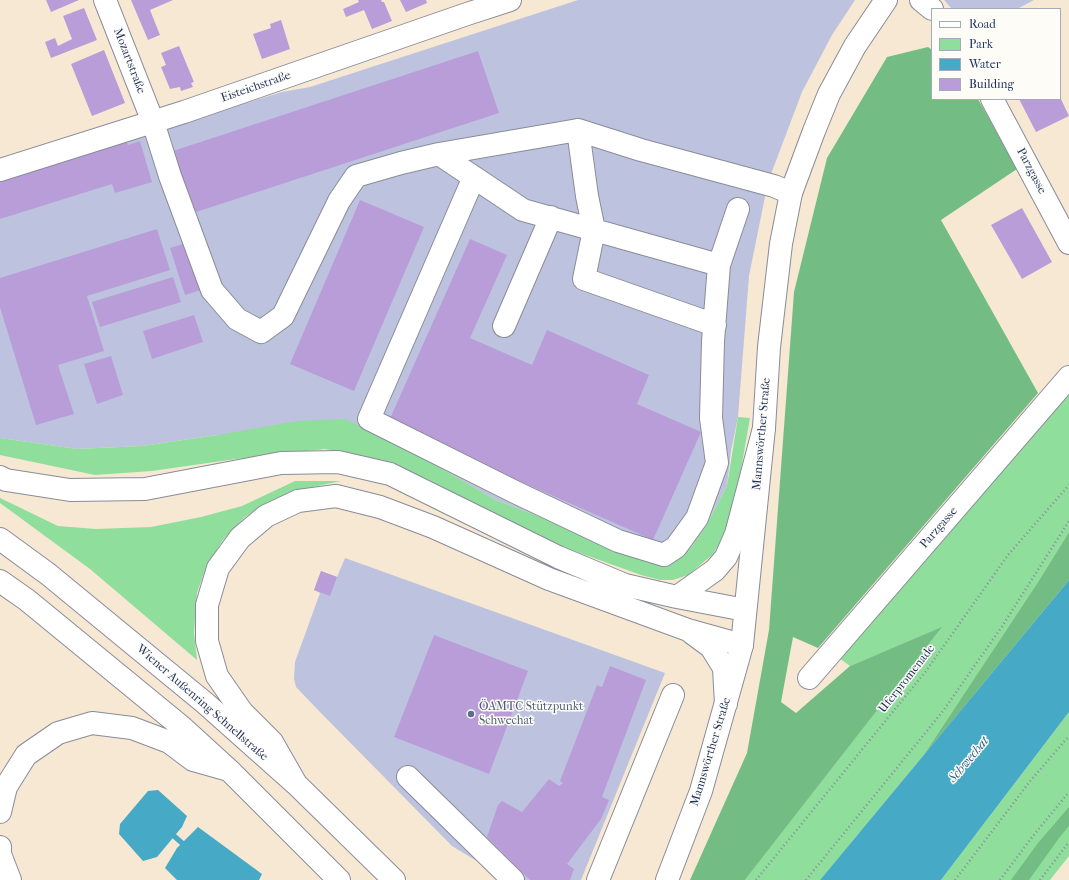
<!DOCTYPE html>
<meta charset="utf-8">
<style>
body{margin:0}
#map{position:relative;width:1069px;height:880px;overflow:hidden;background:#f7e8d4;font-family:"IM FELL French Canon",serif}
canvas{display:block}
.legend{position:absolute;left:931px;top:8px;width:130px;height:92px;box-sizing:border-box;background:#fdfcf7;border:1px solid #a3aaba;margin:0;padding:5px 7px;list-style:none;font-size:12px;color:#1b2f5e}
.legend li{display:flex;align-items:center;gap:8px;height:20px}
.legend b{width:20px;border:1px solid #a3aaba}
</style>
<div id="map">
<canvas width="1069" height="880"></canvas>
<ul class="legend">
<li><b style="height:5px;background:#fff"></b>Road</li>
<li><b style="height:11px;background:#8fde9c"></b>Park</li>
<li><b style="height:11px;background:#46aac6"></b>Water</li>
<li><b style="height:11px;background:#b99dd9"></b>Building</li>
</ul>
</div>
<script>
const ctx = document.querySelector('canvas').getContext('2d');
ctx.lineJoin = 'round';
function fill(path, color) {
  ctx.fillStyle = color;
  ctx.fill(path, 'evenodd');
}
function stroke(path, color, width, dash) {
  ctx.strokeStyle = color;
  ctx.lineWidth = width;
  ctx.lineCap = dash ? 'butt' : 'round';
  ctx.setLineDash(dash || []);
  ctx.stroke(path);
}
function drawText(font, color, halo, rows, align = 'center') {
  ctx.font = font + ' "IM FELL French Canon",serif';
  ctx.lineWidth = 3;
  ctx.setLineDash([]);
  ctx.textBaseline = 'middle';
  ctx.strokeStyle = halo;
  ctx.fillStyle = color;
  for (const [text, x, y, turn = 0] of rows) {
    ctx.save();
    ctx.translate(x, y);
    ctx.rotate((+turn || 0) * Math.PI / 180);
    ctx.textAlign = isNaN(turn) ? turn : align;
    if (halo) ctx.strokeText(text, 0, 0);
    ctx.fillText(text, 0, 0);
    ctx.restore();
  }
}
const industrial = new Path2D(`
 M 578,0 L 855,0 L 832,35 L 802,92 L 768,182 L 749,276 L 738,417 L 731,451 L 727,486 L 707,524 L 693,545 L 684,554 L 670,563 L 647,558 L 496,500 L 425,459 L 218,435 L 142,446 L 77,449 L 0,438 L 0,178 L 282,92 L 310,87 Z
 M 944,0 L 1034,0 L 1017,9 L 952,9 Z
 M 345,558 L 665,673 L 581,880 L 498,880 L 480,863 L 452,846 L 319,711 L 296,687 L 294,679 L 295,662 L 320,593 L 314,590 L 321,571 L 337,577 Z`);
const green = new Path2D(`
 M 1069,395 L 1069,532 L 1038,582 L 923,756 L 820,880 L 745,880 L 941,628 L 850,666 L 839,658 L 1050,415 Z
 M 738,417 L 750,418 L 741,469 L 731,515 L 725,536 L 712,555 L 688,575 L 673,580 L 660,580 L 641,575 L 566,548 L 486,510 L 429,480 L 380,460 L 325,449 L 236,459 L 152,471 L 95,475 L 0,455 L 0,438 L 77,449 L 142,446 L 218,435 L 297,421 L 345,419 L 425,459 L 496,500 L 647,558 L 670,563 L 684,554 L 693,545 L 707,524 L 727,486 Z
 M 295,481 L 341,481 L 294,491 L 267,503 L 245,517 L 223,540 L 206,567 L 197,593 L 194,633 L 197,660 L 90,569 L 0,503 L 0,498 L 58,526 L 96,529 L 151,527 L 201,517 L 242,506 Z
 M 1069,712 L 1069,856 L 1050,880 L 941,880 Z`);
const forest = new Path2D(`
 M 928,47 L 932,50 L 932,99 L 978,99 L 1017,169 L 941,220 L 1038,393 L 818,648 L 793,637 L 781,702 L 796,713 L 850,666 L 942,627 L 745,880 L 690,880 L 747,753 L 769,630 L 794,292 L 827,158 L 887,57 Z
 M 1069,532 L 1069,580 L 923,756 L 1038,582 Z
 M 1069,807 L 1069,826 L 1059,838 L 1029,880 L 1011,880 L 1038,843 Z`);
const water = new Path2D(`
 M 1069,580 L 1069,712 L 941,880 L 820,880 Z
 M 158,790 L 187,816 L 182,827 L 157,857 L 143,861 L 119,834 L 120,824 L 148,791 Z
 M 198,827 L 262,874 L 259,880 L 177,880 L 165,868 L 177,848 Z`);
const stream = new Path2D(`
 M 174,836 L 182,843`);
const building = new Path2D(`
 M 46,0 L 79,0 L 51,12 Z
 M 131,0 L 173,0 L 150,10 L 160,35 L 148,40 Z
 M 358,0 L 381,0 L 382,2 L 384,2 L 392,21 L 372,29 L 364,10 L 346,17 L 343,9 L 359,2 Z
 M 400,0 L 426,0 L 427,3 L 406,12 Z
 M 84,8 L 97,40 L 51,58 L 45,42 L 55,38 L 58,46 L 72,39 L 63,16 Z
 M 281,20 L 290,49 L 262,59 L 253,34 L 271,28 L 270,24 Z
 M 179,46 L 194,82 L 191,83 L 193,87 L 181,91 L 180,87 L 170,89 L 161,67 L 166,65 L 161,53 Z
 M 104,50 L 125,103 L 92,116 L 71,64 Z
 M 478,51 L 499,113 L 190,214 L 170,152 Z
 M 1060,97 L 1069,116 L 1036,132 L 1019,99 L 1060,99 Z
 M 126,140 L 128,145 L 140,141 L 152,182 L 115,193 L 112,184 L 0,219 L 0,180 Z
 M 360,200 L 424,227 L 354,391 L 290,364 Z
 M 1022,208 L 1052,262 L 1022,279 L 991,225 Z
 M 157,229 L 170,270 L 87,296 L 104,351 L 58,365 L 74,414 L 36,425 L 0,307 L 0,278 Z
 M 470,239 L 507,255 L 470,338 L 532,365 L 547,330 L 649,375 L 637,404 L 701,432 L 653,540 L 388,423 Z
 M 186,243 L 201,290 L 185,295 L 170,248 Z
 M 173,277 L 181,302 L 100,327 L 92,302 Z
 M 194,315 L 203,342 L 152,359 L 143,331 Z
 M 111,356 L 123,395 L 97,404 L 84,364 Z
 M 321,571 L 337,577 L 330,596 L 314,590 Z
 M 434,635 L 528,671 L 489,774 L 394,737 Z
 M 610,666 L 646,680 L 602,797 L 609,800 L 601,819 L 567,864 L 574,869 L 570,880 L 530,880 L 487,837 L 498,805 L 502,801 L 522,812 L 549,779 L 559,786 L 563,783 L 560,781 L 597,685 L 602,687 Z`);
const path = new Path2D(`
 M 756,880 L 926,671 L 1008,555 L 1069,485
 M 806,880 L 943,711 L 1001,628 L 1069,521
 M 955,880 L 1031,780 L 1069,736
 M 1000,880 L 1033,836 L 1069,792
 M 1040,880 L 1069,842`);
const minor = new Path2D(`
 M 105,0 L 153,122 L 170,176 L 212,290 L 237,319 L 261,332 L 283,316 L 339,201 L 356,176 L 401,163 L 439,154 L 578,130 L 641,150 L 774,186 L 791,193
 M 921,0 L 932,9
 M 992,99 L 1069,243
 M 578,130 L 587,196 L 594,230 L 584,279 L 715,325
 M 439,154 L 523,210 L 719,265 L 713,341 L 711,418 L 717,463 L 697,518 L 676,547 L 664,555 L 618,541 L 515,492 L 369,419 L 474,177
 M 0,170 L 184,112 L 467,14 L 510,0
 M 719,265 L 738,209
 M 504,326 L 551,217
 M 809,678 L 1069,377
 M 408,777 L 513,880
 M 598,880 L 673,695`);
const major = new Path2D(`
 M 667,880 L 701,791 L 742,645 L 764,428 L 769,347 L 781,244 L 791,193 L 814,131 L 829,94 L 855,46 L 886,0`);
const highway = new Path2D(`
 M 0,477 L 6,480 L 70,490 L 145,489 L 281,463 L 338,462 L 390,474 L 558,557 L 625,585 L 677,597 L 745,610
 M 0,539 L 48,574 L 205,703 L 296,784 L 394,880
 M 0,581 L 27,600 L 183,728 L 229,770 L 339,880
 M 677,597 L 715,570 L 726,557 L 736,534 L 764,428
 M 692,633 L 711,647 L 724,668 L 726,704
 M 296,784 L 272,742 L 242,712 L 217,676 L 207,641 L 207,605 L 218,568 L 240,538 L 266,516 L 298,501 L 336,496 L 380,507 L 433,527 L 549,579 L 688,630 L 742,645
 M 0,812 L 6,787 L 26,755 L 58,733 L 92,723 L 132,728 L 169,742 L 193,760 L 225,769
 M 0,847 L 0,854 L 10,880`);
const markers = [
 [471,714,4,"#5c6f8a"]
];
const streetNames = [
 ["Mozartstraße",129,61,69],
 ["Eisteichstraße",256,87,-19],
 ["Parzgasse",1031,171,62],
 ["Mannswörther Straße",762,434,-85],
 ["Parzgasse",939,528,-49],
 ["Uferpromenade",907,679,-52],
 ["Wiener Außenring Schnellstraße",202,703,41],
 ["Mannswörther Straße",711,752,-73]
];
const serviceNames = [
 ["ÖAMTC Stützpunkt",479,707],
 ["Schwechat",479,721]
];
const waterNames = [
 ["Schwechat",969,760,-50]
];
fill(industrial, '#bdc3de');
fill(green, '#8fde9c');
fill(forest, '#73bd84');
fill(water, '#46aac6');
stroke(stream, '#46aac6', 5.5);
fill(building, '#b99dd9');
stroke(minor, '#898c99', 24);
stroke(major, '#898c99', 24);
stroke(highway, '#898c99', 24);
stroke(path, '#898c99', 2.5, [1, 3]);
stroke(minor, '#fff', 22);
stroke(major, '#fff', 22);
stroke(highway, '#fff', 22);
for (const [x, y, r, color] of markers) {
  const dot = new Path2D();
  dot.arc(x, y, r, 0, 2 * Math.PI);
  ctx.fillStyle = color;
  ctx.fill(dot);
  stroke(dot, '#fdfcf7', 1.5);
}
drawText('12px', '#1b2f5e', '#fdfcf7', streetNames);
drawText('12px', '#4e5e75', '#fdfcf7', serviceNames, 'left');
drawText('italic 13px', '#2c6088', '#fdfcf7', waterNames);
</script>
